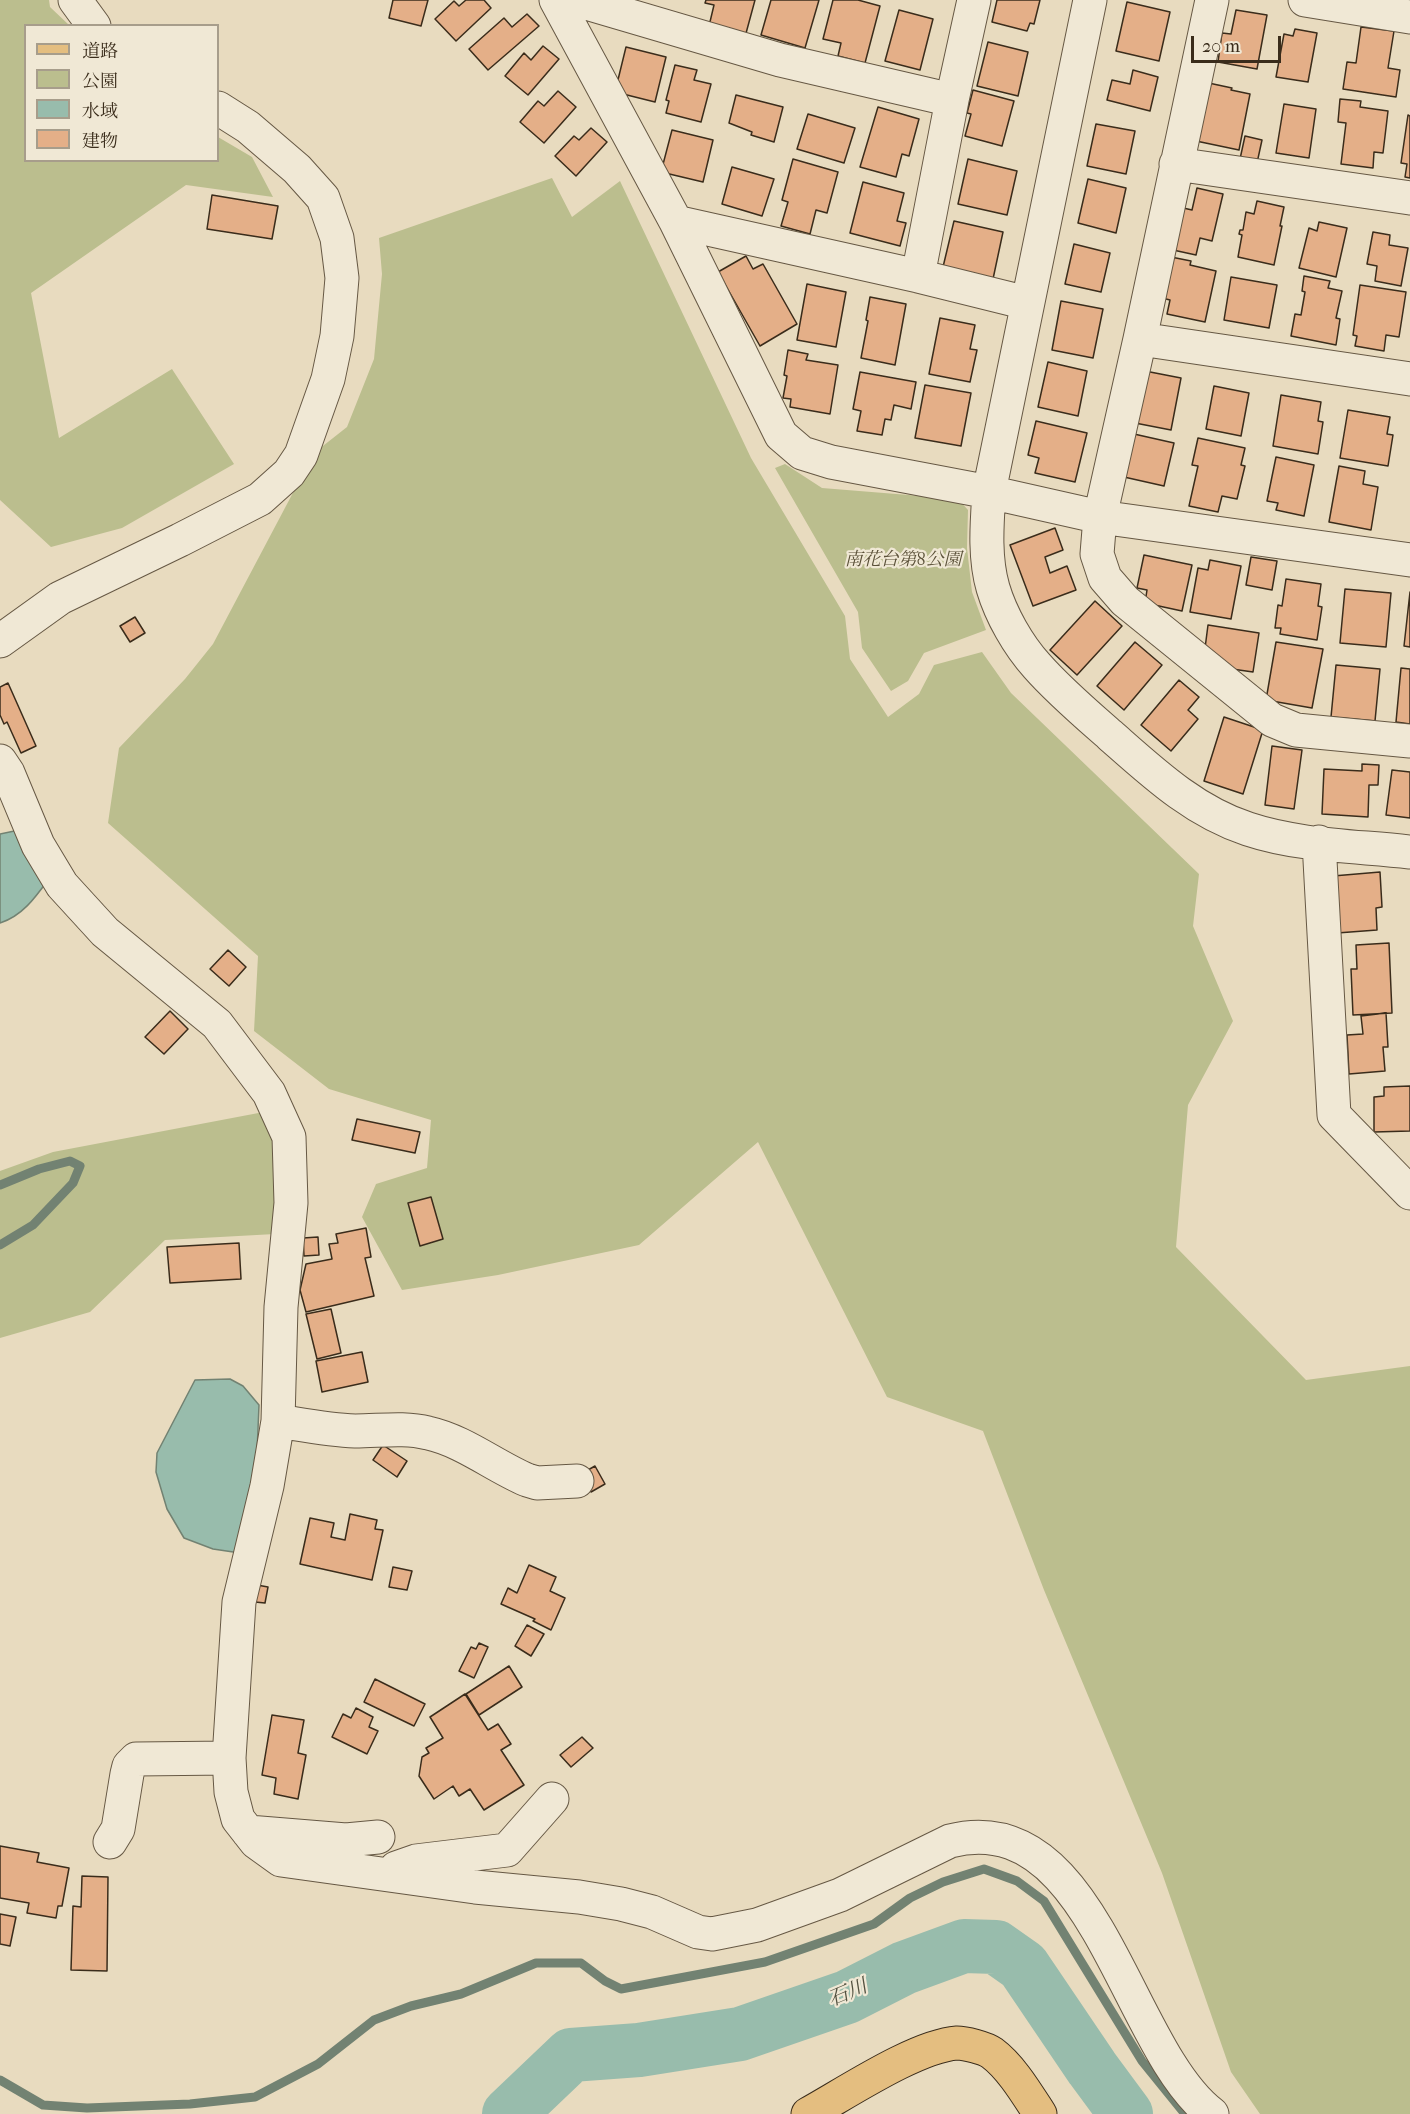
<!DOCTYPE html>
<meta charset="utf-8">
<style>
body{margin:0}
#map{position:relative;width:1410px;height:2114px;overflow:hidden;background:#e8dbbf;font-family:"IM FELL French Canon","Noto Serif JP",serif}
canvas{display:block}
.legend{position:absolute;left:24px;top:24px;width:195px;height:138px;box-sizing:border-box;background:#f0e8d5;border:2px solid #a79d8b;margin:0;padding:8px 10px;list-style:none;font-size:18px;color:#3a2c1b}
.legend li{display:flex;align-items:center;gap:12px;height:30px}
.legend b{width:30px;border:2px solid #a79d8b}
.scale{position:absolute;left:1191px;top:36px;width:90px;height:27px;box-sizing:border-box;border:3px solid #3a2c1b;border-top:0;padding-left:8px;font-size:18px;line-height:21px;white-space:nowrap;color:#3a2c1b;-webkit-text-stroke:4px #f0e8d5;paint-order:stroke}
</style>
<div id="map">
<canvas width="1410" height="2114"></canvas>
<ul class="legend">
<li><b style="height:8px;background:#e4be80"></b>道路</li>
<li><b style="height:16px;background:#bbbe8e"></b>公園</li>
<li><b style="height:16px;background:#98bcac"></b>水域</li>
<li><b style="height:16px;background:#e4af88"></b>建物</li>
</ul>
<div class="scale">20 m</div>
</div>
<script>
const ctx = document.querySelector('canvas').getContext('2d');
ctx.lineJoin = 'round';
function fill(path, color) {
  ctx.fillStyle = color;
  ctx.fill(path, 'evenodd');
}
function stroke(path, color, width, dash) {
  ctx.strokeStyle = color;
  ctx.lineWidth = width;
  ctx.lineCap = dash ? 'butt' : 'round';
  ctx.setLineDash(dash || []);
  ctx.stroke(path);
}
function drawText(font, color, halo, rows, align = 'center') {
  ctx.font = font + ' "IM FELL French Canon","Noto Serif JP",serif';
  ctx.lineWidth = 4.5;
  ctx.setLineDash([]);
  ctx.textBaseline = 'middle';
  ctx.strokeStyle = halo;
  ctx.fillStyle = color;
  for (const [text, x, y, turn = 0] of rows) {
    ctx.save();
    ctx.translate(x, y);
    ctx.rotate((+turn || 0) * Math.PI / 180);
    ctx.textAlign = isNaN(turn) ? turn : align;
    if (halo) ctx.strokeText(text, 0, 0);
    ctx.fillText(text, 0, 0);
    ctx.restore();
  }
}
const green = new Path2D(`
 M 0,0 L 49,0 L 50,7 L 69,25 L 26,26 L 26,160 L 218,160 L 218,137 L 252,157 L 273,197 L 186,185 L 31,293 L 59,438 L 172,369 L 234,464 L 122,528 L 51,547 L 0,500 Z
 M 552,178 L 572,217 L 620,181 L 751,458 L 845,616 L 850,659 L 888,717 L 919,694 L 934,665 L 982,652 L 1011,693 L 1199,874 L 1193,926 L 1233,1021 L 1188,1105 L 1176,1247 L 1306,1380 L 1410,1366 L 1410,2114 L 1260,2114 L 1231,2072 L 1162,1873 L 1044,1590 L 983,1431 L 887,1397 L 758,1142 L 639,1245 L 498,1275 L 402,1290 L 362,1217 L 376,1184 L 427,1168 L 431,1120 L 329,1089 L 254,1031 L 258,956 L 108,823 L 119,748 L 185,679 L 213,644 L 314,453 L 347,427 L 374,359 L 382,274 L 379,238 Z
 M 785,464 L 822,488 L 958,499 L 968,510 L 967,548 L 972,592 L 986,630 L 924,653 L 908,681 L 891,691 L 862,648 L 858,612 L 775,468 Z
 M 269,1111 L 281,1144 L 275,1234 L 165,1240 L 90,1312 L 0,1338 L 0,1171 L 53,1152 Z`);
const water = new Path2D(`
 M 24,829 L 48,880 C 35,898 22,916 0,923 L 0,834 Z
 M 230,1379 L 243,1386 L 259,1405 L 256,1477 L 240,1553 L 213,1549 L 184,1538 L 167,1509 L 156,1472 L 157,1453 L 195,1380 Z`);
const stream = new Path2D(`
 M 0,1185 L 39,1169 L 70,1161 L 80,1166 L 73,1183 L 33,1225 L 0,1245
 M 0,2080 L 43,2105 L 87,2108 L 190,2104 L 255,2097 L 318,2064 L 374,2020 L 411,2006 L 461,1994 L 536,1963 L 581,1963 L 605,1981 L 621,1989 L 765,1962 L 874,1924 L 910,1898 L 943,1882 L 984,1869 L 1017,1881 L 1044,1901 L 1142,2061 L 1185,2114`);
const river = new Path2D(`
 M 509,2114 L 571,2055 L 639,2050 L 740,2034 L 847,1997 L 904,1968 L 964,1946 L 996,1947 L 1023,1966 L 1092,2068 L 1126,2114`);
const building = new Path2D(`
 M 393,0 L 428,0 L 421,26 L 389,18 Z
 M 466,0 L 484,0 L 491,8 L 456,41 L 435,19 L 454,1 L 459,6 Z
 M 706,0 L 755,0 L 745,37 L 709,26 L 714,5 L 705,3 Z
 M 771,0 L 819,0 L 805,48 L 761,35 Z
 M 833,0 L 858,0 L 880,6 L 865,63 L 838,56 L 841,43 L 823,39 Z
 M 997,0 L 1040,0 L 1034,24 L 1030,23 L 1027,31 L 992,22 Z
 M 1127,2 L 1170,12 L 1159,61 L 1116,51 Z
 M 899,10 L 933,19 L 920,70 L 885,61 Z
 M 1236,10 L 1267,15 L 1257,69 L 1218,62 L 1222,33 L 1231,34 Z
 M 527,14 L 539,26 L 488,70 L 469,49 L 504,18 L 512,27 Z
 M 1361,27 L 1394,31 L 1388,68 L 1400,70 L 1396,97 L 1343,89 L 1347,62 L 1356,63 Z
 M 1295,29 L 1317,33 L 1308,82 L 1276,77 L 1284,34 L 1293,36 Z
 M 988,42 L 1028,52 L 1018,96 L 977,86 Z
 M 543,46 L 559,59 L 528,95 L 505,76 L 524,53 L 531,60 Z
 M 626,47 L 666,57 L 655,102 L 615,92 Z
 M 675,65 L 697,70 L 694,80 L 711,84 L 701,122 L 666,113 L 669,101 L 666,100 Z
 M 1133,70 L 1158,77 L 1150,111 L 1107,100 L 1112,80 L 1130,84 Z
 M 1204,82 L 1232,88 L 1231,90 L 1250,94 L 1239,150 L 1196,141 Z
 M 973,90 L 1014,101 L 1002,146 L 965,136 L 971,114 L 967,113 Z
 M 558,91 L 576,107 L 544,143 L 520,122 L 538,101 L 544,106 Z
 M 736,95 L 783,107 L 774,142 L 751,135 L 752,132 L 729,123 Z
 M 1340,99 L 1361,101 L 1360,107 L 1388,111 L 1383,153 L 1374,152 L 1373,168 L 1341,164 L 1346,123 L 1338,122 Z
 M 1284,104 L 1316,109 L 1309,158 L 1276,153 Z
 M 878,107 L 919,119 L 909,156 L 902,154 L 896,177 L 860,167 Z
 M 808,114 L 855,128 L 844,163 L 797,149 Z
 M 1408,115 L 1410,116 L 1410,178 L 1405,177 L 1407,164 L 1401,163 Z
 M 1096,124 L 1135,131 L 1126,174 L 1087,166 Z
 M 591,128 L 607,142 L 576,176 L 555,156 L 574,136 L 579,140 Z
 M 672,130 L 713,140 L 703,182 L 661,172 Z
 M 1245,136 L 1262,140 L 1257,163 L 1240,159 Z
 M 793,159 L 838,172 L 827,213 L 816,210 L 810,234 L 781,226 L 788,202 L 782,200 Z
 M 968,159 L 1017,171 L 1007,215 L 958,204 Z
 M 732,167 L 774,179 L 762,216 L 722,204 Z
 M 1088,179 L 1126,188 L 1116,233 L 1078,223 Z
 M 863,182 L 904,193 L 897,221 L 906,223 L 900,246 L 850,233 Z
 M 1197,188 L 1223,194 L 1212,241 L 1200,238 L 1196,255 L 1173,250 L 1179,207 L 1192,210 Z
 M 212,195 L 278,206 L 272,239 L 207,229 Z
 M 1257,201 L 1284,207 L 1280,226 L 1282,226 L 1274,265 L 1238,257 L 1242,235 L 1239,234 L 1240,230 L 1243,230 L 1246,212 L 1254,214 Z
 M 954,221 L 1003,232 L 993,279 L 943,267 Z
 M 1319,222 L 1347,228 L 1336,277 L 1299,268 L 1309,228 L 1317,231 Z
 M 1373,232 L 1390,235 L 1389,245 L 1408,248 L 1401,286 L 1375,281 L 1377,266 L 1367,264 Z
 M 1074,244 L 1110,253 L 1101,292 L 1065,284 Z
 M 746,256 L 753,269 L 763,264 L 797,324 L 760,346 L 718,272 Z
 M 1171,257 L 1191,261 L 1190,265 L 1216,271 L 1205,322 L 1167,314 L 1170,300 L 1162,298 Z
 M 1304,276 L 1330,281 L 1328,288 L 1342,291 L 1336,318 L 1340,319 L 1336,345 L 1291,336 L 1295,314 L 1301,315 L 1305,292 L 1302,291 Z
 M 1231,277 L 1277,285 L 1269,328 L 1224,320 Z
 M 807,284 L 846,292 L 836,347 L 797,340 Z
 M 1360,285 L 1406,292 L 1399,337 L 1386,335 L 1384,351 L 1355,346 L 1357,336 L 1353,335 Z
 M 870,297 L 906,304 L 895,365 L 861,358 L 868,321 L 866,320 Z
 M 1061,301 L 1103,309 L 1093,358 L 1052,350 Z
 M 940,318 L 975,325 L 970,349 L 977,350 L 970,382 L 929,374 Z
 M 788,350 L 808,354 L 806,360 L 838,365 L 830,414 L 790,407 L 791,399 L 783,398 L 787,376 L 784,375 Z
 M 1048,362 L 1087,371 L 1078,416 L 1038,407 Z
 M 1145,371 L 1181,378 L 1171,430 L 1135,423 Z
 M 860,372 L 916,382 L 911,409 L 894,405 L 891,420 L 885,419 L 882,435 L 857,431 L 861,411 L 853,409 Z
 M 925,385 L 971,393 L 961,446 L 915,438 Z
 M 1214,386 L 1249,393 L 1241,436 L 1206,429 Z
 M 1281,395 L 1321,402 L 1318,421 L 1323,422 L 1318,454 L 1273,446 Z
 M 1348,410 L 1390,417 L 1387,434 L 1393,435 L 1388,466 L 1340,458 Z
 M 1036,421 L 1087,433 L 1075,482 L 1035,473 L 1039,458 L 1028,455 Z
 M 1134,434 L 1174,443 L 1164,486 L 1124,477 Z
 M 1198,438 L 1245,448 L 1241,465 L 1245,466 L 1237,499 L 1222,496 L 1218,512 L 1189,506 L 1198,466 L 1192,465 Z
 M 1276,457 L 1314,465 L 1304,516 L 1276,510 L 1278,503 L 1267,501 Z
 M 1339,466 L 1365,471 L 1363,484 L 1378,487 L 1371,530 L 1329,522 Z
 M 1055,528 L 1063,550 L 1045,557 L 1050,573 L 1067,566 L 1076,590 L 1033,606 L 1010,545 Z
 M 1144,555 L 1192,565 L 1182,611 L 1145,603 L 1147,590 L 1137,588 Z
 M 1251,557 L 1277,561 L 1272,590 L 1246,585 Z
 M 1210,560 L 1241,566 L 1231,619 L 1190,612 L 1198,568 L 1208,570 Z
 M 1286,579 L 1321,584 L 1318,606 L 1322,607 L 1317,640 L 1280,634 L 1281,628 L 1275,628 L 1278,605 L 1282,606 Z
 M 1345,589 L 1391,593 L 1386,647 L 1340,643 Z
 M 1410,592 L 1410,647 L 1404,646 Z
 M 1095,601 L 1122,626 L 1077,675 L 1050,650 Z
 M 135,617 L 145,633 L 130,642 L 120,626 Z
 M 1208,625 L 1259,633 L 1253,672 L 1211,666 L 1204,656 Z
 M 1135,642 L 1162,665 L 1124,710 L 1097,686 Z
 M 1276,642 L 1323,649 L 1312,708 L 1266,700 Z
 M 1336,665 L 1380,669 L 1375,721 L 1331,717 Z
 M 1401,668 L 1410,669 L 1410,724 L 1396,722 Z
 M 1179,680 L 1199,697 L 1188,710 L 1198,719 L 1171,751 L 1141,725 Z
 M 8,683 L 36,746 L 21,753 L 7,722 L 4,724 L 0,715 L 0,687 Z
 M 1224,717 L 1263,730 L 1243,794 L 1204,781 Z
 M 1272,746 L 1302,750 L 1294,809 L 1265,805 Z
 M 1362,764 L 1379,765 L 1378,785 L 1369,785 L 1368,817 L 1322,814 L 1324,769 L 1362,771 Z
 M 1392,770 L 1410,772 L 1410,818 L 1386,815 Z
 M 1380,872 L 1382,907 L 1376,908 L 1377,930 L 1337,933 L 1333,876 Z
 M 1389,943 L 1392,1013 L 1353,1015 L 1351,969 L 1357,969 L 1356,945 Z
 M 228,950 L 246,967 L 229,986 L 210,969 Z
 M 170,1011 L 188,1029 L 164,1054 L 145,1037 Z
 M 1386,1013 L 1388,1047 L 1383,1047 L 1385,1071 L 1349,1074 L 1347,1035 L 1363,1034 L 1361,1016 Z
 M 1410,1086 L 1410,1131 L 1374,1132 L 1374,1097 L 1384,1096 L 1384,1087 Z
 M 357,1119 L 420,1132 L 415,1153 L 352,1140 Z
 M 431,1197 L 443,1239 L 420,1246 L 408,1203 Z
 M 366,1228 L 371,1257 L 365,1258 L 374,1296 L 306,1312 L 300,1290 L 306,1264 L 332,1259 L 329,1244 L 338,1243 L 336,1234 Z
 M 318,1237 L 319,1255 L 304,1256 L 303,1238 Z
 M 239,1243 L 241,1279 L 170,1283 L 167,1247 Z
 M 331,1309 L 341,1353 L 317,1359 L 306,1314 Z
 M 362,1352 L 368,1382 L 322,1392 L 316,1361 Z
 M 383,1445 L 407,1461 L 397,1477 L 373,1460 Z
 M 595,1466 L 605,1484 L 591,1492 L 581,1474 Z
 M 350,1514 L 377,1520 L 375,1529 L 383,1530 L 372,1580 L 300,1564 L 310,1518 L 334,1523 L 331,1537 L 345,1540 Z
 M 529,1565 L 556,1577 L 550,1591 L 565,1598 L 551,1630 L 533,1621 L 535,1619 L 501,1604 L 508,1588 L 517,1593 Z
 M 393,1567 L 412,1571 L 407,1590 L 389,1587 Z
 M 257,1585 L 268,1587 L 265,1603 L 255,1602 Z
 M 527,1625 L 544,1634 L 531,1656 L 515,1646 Z
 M 479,1643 L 488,1647 L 474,1678 L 459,1671 L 471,1647 L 476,1649 Z
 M 509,1666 L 522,1687 L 479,1715 L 466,1694 Z
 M 375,1679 L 425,1704 L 414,1726 L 364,1702 Z
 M 465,1694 L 488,1730 L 498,1724 L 511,1744 L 501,1750 L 524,1785 L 484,1810 L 470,1789 L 459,1796 L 453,1786 L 434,1799 L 419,1776 L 422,1757 L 429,1753 L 426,1748 L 443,1738 L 430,1717 Z
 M 356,1708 L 373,1717 L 369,1727 L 378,1731 L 367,1754 L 332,1737 L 343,1714 L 351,1718 Z
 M 272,1715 L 304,1720 L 298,1753 L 306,1755 L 298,1799 L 274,1794 L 276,1778 L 262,1775 Z
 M 582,1737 L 593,1748 L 571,1767 L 560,1755 Z
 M 0,1846 L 39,1853 L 37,1862 L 69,1868 L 62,1906 L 58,1906 L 56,1918 L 27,1913 L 29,1903 L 0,1898 Z
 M 82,1876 L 108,1877 L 107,1971 L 71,1970 L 73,1906 L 81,1907 Z
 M 0,1914 L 16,1917 L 10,1946 L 0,1944 Z`);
const minor = new Path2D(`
 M 75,0 L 94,26
 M 556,0 L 676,222 L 781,435 L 802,453 L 831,462 L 989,492 L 1100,517 L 1410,560
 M 576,0 L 780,60 L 952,100
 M 1090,0 L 989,492 C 987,523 984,557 993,588 C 1001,615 1018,645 1037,666 C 1059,691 1085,713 1110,735 C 1152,772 1193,811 1248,829 C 1299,846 1357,846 1410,852
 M 1212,0 L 1140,339 L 1100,517 L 1097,554 L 1105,578 L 1125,601 L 1272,720 L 1296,730 L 1410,741
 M 1305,0 L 1410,17
 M 1176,164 L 1410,198
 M 676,222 L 918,276 L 952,100 L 974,0
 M 918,276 L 1027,303
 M 1140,339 L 1410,379
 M 0,641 L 60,598 L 180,540 L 260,499 L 289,473 L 301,455 L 328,379 L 337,336 L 342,278 L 337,238 L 323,198 L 297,169 L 248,127 L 218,108
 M 0,761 L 8,773 L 38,845 L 62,885 L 105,932 L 217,1024 L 269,1093 L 289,1137 L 291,1203 L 281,1307 L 278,1421 L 267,1486 L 239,1602 L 229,1758 L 231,1792 L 238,1819 L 256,1842 L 281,1860 L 475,1887 L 579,1897 L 621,1904 L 652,1912 L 698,1932 L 712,1934 L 757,1925 L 840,1895 L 950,1841 C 1095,1804 1125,2048 1212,2114
 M 1319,842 L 1334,1115 L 1410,1193
 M 278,1421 C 304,1425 329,1430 355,1431 C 380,1431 404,1427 428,1433 C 464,1441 494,1466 527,1480 L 537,1483 L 577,1481
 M 248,1832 L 346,1840 L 378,1837
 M 110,1842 L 118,1829 L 127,1774 L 129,1766 L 136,1759 L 229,1758
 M 396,1868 L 416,1861 L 507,1850 L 552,1799`);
const major = new Path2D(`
 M 808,2114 C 846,2093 916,2046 957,2043 C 965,2043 985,2048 992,2053 C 1011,2067 1027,2094 1040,2114`);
const parkNames = [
 ["南花台第8公園",903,561]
];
const waterNames = [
 ["石川",848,1994,-23]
];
fill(green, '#bbbe8e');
fill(water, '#98bcac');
stroke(water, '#728272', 1.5);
stroke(stream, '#728272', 9);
stroke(river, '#98bcac', 54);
fill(building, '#e4af88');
stroke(building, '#3a2c1b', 1.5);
stroke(minor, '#665844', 35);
stroke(major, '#3a2c1b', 35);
stroke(minor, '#f0e8d5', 33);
stroke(major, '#e4be80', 33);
drawText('italic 18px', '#5a5038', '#f0e8d5', parkNames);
drawText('italic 20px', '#52503f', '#f0e8d5', waterNames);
</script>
